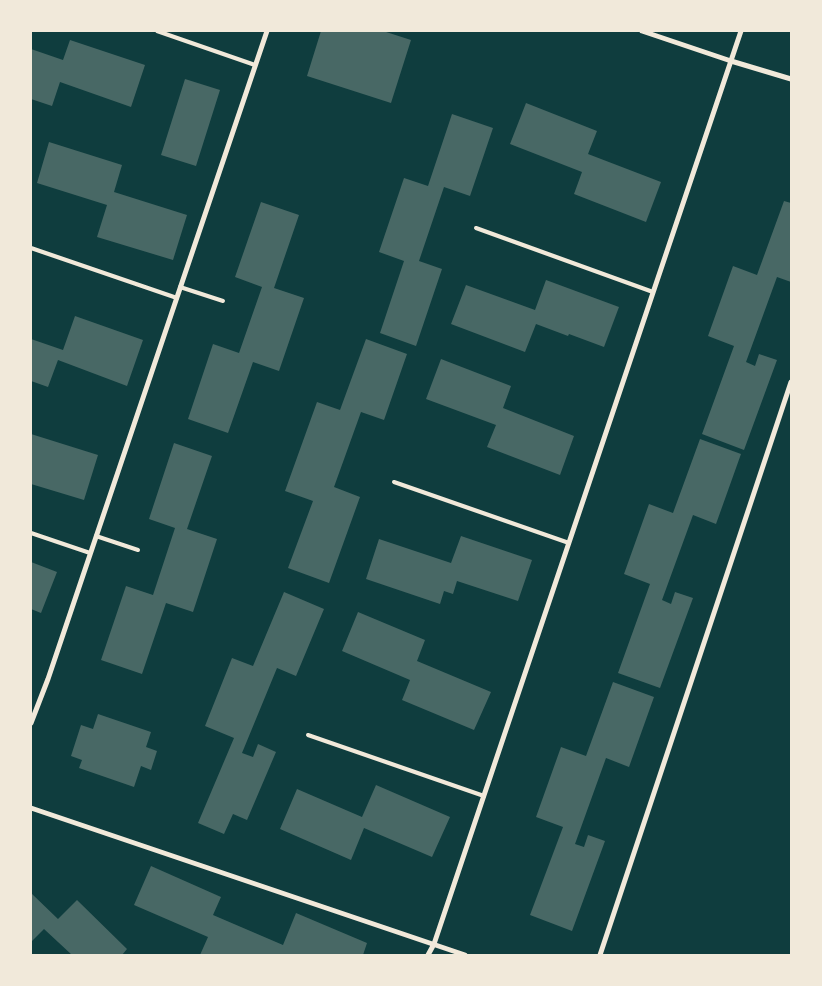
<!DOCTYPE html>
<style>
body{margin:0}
#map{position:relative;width:822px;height:986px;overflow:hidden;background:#0f3d3e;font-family:"Work Sans",sans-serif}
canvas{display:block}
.frame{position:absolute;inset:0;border:32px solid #f1e9da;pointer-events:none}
</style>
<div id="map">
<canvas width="822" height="986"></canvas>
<div class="frame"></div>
</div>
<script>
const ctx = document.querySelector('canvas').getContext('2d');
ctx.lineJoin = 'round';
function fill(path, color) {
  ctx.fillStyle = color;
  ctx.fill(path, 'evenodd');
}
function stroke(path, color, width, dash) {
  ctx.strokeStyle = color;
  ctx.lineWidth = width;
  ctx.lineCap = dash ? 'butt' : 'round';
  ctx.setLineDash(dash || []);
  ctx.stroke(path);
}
const building = new Path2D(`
 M 321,31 L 383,31 L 411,40 L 391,103 L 307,76 Z
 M 70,40 L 145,65 L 131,107 L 60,82 L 52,106 L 31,99 L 31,49 L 63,60 Z
 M 185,79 L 220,90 L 196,166 L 161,155 Z
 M 526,103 L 597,131 L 588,154 L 661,182 L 646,222 L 574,194 L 582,172 L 510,144 Z
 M 452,114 L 493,128 L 470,196 L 444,187 L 419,261 L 442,269 L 416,346 L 380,333 L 404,261 L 379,252 L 404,178 L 428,186 Z
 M 49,142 L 122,165 L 114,192 L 187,215 L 173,260 L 97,237 L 107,205 L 37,183 Z
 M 784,201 L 791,203 L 791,282 L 777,277 L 746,362 L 755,366 L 759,354 L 777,360 L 744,450 L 702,434 L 734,346 L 708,336 L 733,266 L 757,275 Z
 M 261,202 L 299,215 L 274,288 L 304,298 L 279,371 L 253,362 L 228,433 L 188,419 L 213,344 L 239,353 L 262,287 L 235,277 Z
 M 546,280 L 619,307 L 604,347 L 569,334 L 568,336 L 536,324 L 525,352 L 451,324 L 466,285 L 535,310 Z
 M 75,316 L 143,340 L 127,386 L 58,360 L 48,387 L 31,381 L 31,339 L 63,350 Z
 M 366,339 L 407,354 L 384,420 L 361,412 L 334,487 L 360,497 L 329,583 L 288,568 L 313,501 L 285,491 L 317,402 L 340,410 Z
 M 441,359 L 511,386 L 503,408 L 574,436 L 560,475 L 487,447 L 496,425 L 426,399 Z
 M 31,434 L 98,455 L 84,500 L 31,484 Z
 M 700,439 L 741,454 L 716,524 L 693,515 L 662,600 L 671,604 L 675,592 L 693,598 L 660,688 L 618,673 L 650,584 L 624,574 L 649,504 L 673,513 Z
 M 174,443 L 212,456 L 187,529 L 217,539 L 193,612 L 166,603 L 142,674 L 101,660 L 126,586 L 153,595 L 175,528 L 149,519 Z
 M 461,536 L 532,560 L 518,601 L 457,581 L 453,594 L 444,591 L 440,604 L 366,579 L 379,539 L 451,563 Z
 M 31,562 L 57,572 L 41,613 L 31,609 Z
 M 284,592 L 324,609 L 296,676 L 277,668 L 242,753 L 253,757 L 258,744 L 276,752 L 247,820 L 233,814 L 224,834 L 198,823 L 234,738 L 205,726 L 232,658 L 253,666 Z
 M 358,612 L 425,640 L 417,661 L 491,692 L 474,730 L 402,700 L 410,680 L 342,651 Z
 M 613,682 L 654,697 L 629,767 L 606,758 L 575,844 L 584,847 L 588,835 L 605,841 L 572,931 L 530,915 L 563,827 L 536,817 L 561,747 L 586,756 Z
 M 98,714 L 151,732 L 146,747 L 157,751 L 151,770 L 141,766 L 134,787 L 79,768 L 82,760 L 71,756 L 81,725 L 93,729 Z
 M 376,785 L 450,817 L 432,857 L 364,828 L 351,860 L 280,829 L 297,789 L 362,817 Z
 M 151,866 L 221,897 L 213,915 L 283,945 L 296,913 L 367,943 L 363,955 L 200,955 L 208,937 L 134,905 Z
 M 31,893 L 58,919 L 77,900 L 127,949 L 122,955 L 72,955 L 44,929 L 31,942 Z`);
const service = new Path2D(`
 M 157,31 L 255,65
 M 476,228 L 653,292
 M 31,248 L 177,298
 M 180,287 L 223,301
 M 394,482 L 569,543
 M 31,533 L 90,553
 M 96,536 L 138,550
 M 308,735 L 484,796`);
const minor = new Path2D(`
 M 642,31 L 731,61 L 791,79
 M 31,723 L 48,679 L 267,31
 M 31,808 L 465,955
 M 428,955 L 434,944 L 741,31
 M 600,955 L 791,382`);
fill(building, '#486865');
stroke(service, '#f1e9da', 4);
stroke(minor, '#f1e9da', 5);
</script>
